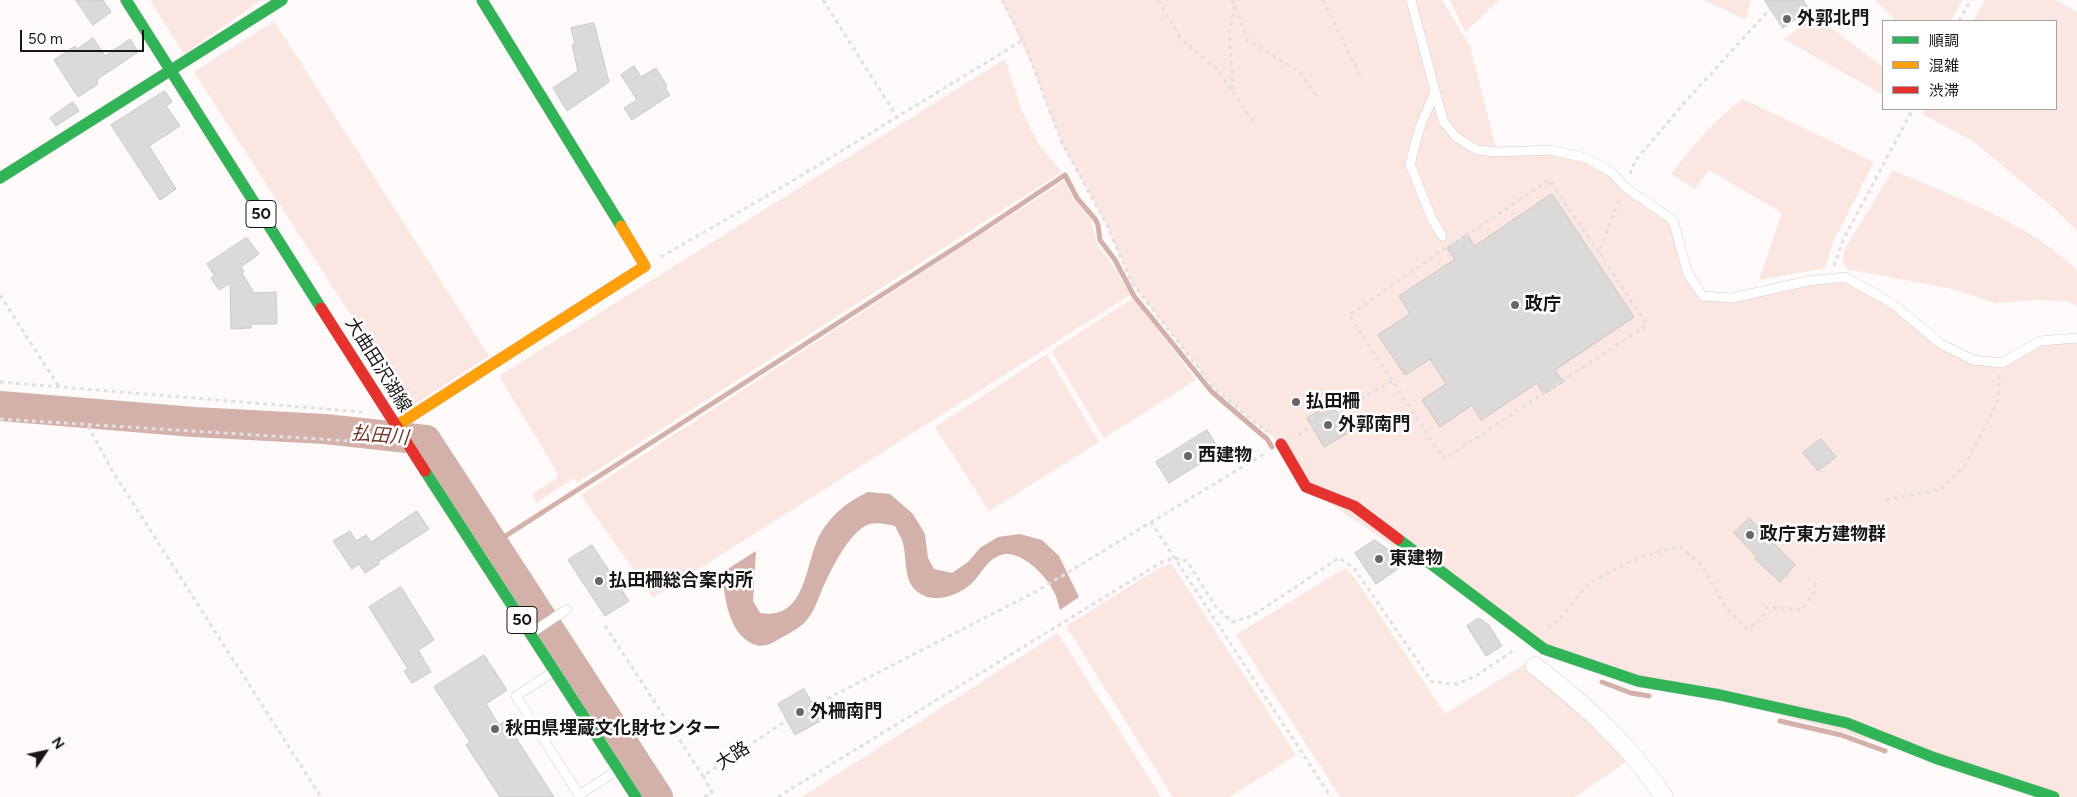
<!DOCTYPE html>
<meta charset="utf-8">
<style>
body{margin:0}
#map{position:relative;width:2077px;height:797px;overflow:hidden;background:#fefaf9;font-family:Figtree,"Noto Sans JP",sans-serif}
canvas{display:block}
.legend{position:absolute;left:1882px;top:20px;width:175px;height:90px;box-sizing:border-box;background:#fff;border:1px solid #a3a2a1;margin:0;padding:6px 9px;list-style:none;font-size:15px;color:#191615}
.legend li{display:flex;align-items:center;gap:10px;height:25px}
.legend b{width:25px;border:1px solid #a3a2a1}
.north{position:absolute;left:20px;top:727px;width:50px;height:50px;-webkit-text-stroke:4px #fff;paint-order:stroke;rotate:56deg;font-size:14px;font-weight:700;line-height:20px;text-align:center;color:#191615}
.north::after{content:'';display:block;margin:auto;width:18px;height:22px;background:#191615;clip-path:polygon(50% 0,100% 100%,50% 72%,0 100%)}
.scale{position:absolute;left:20px;top:30px;width:124px;height:22px;box-sizing:border-box;border:2px solid #191615;border-top:0;padding-left:6px;font-size:15px;line-height:18px;white-space:nowrap;color:#191615;-webkit-text-stroke:4px #fff;paint-order:stroke}
</style>
<div id="map">
<canvas width="2077" height="797"></canvas>
<ul class="legend">
<li><b style="height:6px;background:#30b455"></b>順調</li>
<li><b style="height:6px;background:#ff9f0a"></b>混雑</li>
<li><b style="height:6px;background:#e5322d"></b>渋滞</li>
</ul>
<div class="north">N</div>
<div class="scale">50 m</div>
</div>
<script>
const ctx = document.querySelector('canvas').getContext('2d');
ctx.lineJoin = 'round';
function fill(path, color) {
  ctx.fillStyle = color;
  ctx.fill(path, 'evenodd');
}
function stroke(path, color, width, dash) {
  ctx.strokeStyle = color;
  ctx.lineWidth = width;
  ctx.lineCap = dash ? 'butt' : 'round';
  ctx.setLineDash(dash || []);
  ctx.stroke(path);
}
function drawText(font, color, halo, rows, align = 'center') {
  ctx.font = font + ' Figtree,"Noto Sans JP",sans-serif';
  ctx.lineWidth = 5;
  ctx.setLineDash([]);
  ctx.textBaseline = 'middle';
  ctx.strokeStyle = halo;
  ctx.fillStyle = color;
  for (const [text, x, y, turn = 0] of rows) {
    ctx.save();
    ctx.translate(x, y);
    ctx.rotate((+turn || 0) * Math.PI / 180);
    ctx.textAlign = isNaN(turn) ? turn : align;
    if (halo) ctx.strokeText(text, 0, 0);
    ctx.fillText(text, 0, 0);
    ctx.restore();
  }
}
const green = new Path2D(`
 M 150,0 L 261,0 L 184,54 Z
 M 1002,0 L 1442,0 L 1470,46 L 1497,152 L 1551,150 L 1586,158 L 1673,220 L 1688,274 L 1703,296 L 1732,298 L 1845,277 L 1893,304 L 1941,344 L 1973,360 L 2002,363 L 2040,341 L 2077,338 L 2077,797 L 2054,797 L 1935,758 L 1544,649 L 1306,487 L 1281,444 L 1215,389 L 1132,283 L 1106,223 L 1062,143 L 1032,65 Z
 M 1450,0 L 1499,0 L 1465,32 Z
 M 1704,0 L 1751,0 L 1746,20 Z
 M 1875,0 L 1962,0 L 1951,21 L 1896,21 Z
 M 1985,0 L 2056,0 L 2077,12 L 2077,231 L 2057,211 L 1973,141 L 1922,114 L 1925,109 L 2056,109 L 2056,21 L 1973,21 Z
 M 1805,20 L 1825,23 L 1883,67 L 1883,95 L 1784,39 L 1795,31 Z
 M 274,21 L 489,356 L 410,407 L 194,72 Z
 M 1005,59 L 1022,111 L 1039,145 L 1062,172 L 577,483 L 574,478 L 536,503 L 532,494 L 557,478 L 558,474 L 499,376 Z
 M 1743,99 L 1874,162 L 1833,242 L 1825,268 L 1759,280 L 1782,213 L 1709,170 L 1695,189 L 1671,174 C 1692,147 1715,118 1743,99 Z
 M 1893,170 C 1956,198 2027,222 2077,270 L 2077,306 L 2067,301 L 2034,300 L 1996,303 L 1952,289 L 1847,269 L 1843,261 L 1844,250 Z
 M 1064,181 L 1073,199 L 1090,218 L 1098,246 L 1114,267 L 1130,295 L 653,598 L 581,495 Z
 M 1133,298 L 1196,380 L 1104,438 L 1051,351 Z
 M 1047,354 L 1099,442 L 989,511 L 935,427 Z
 M 1171,563 L 1296,755 L 1230,797 L 1173,797 L 1066,626 L 1161,567 Z
 M 1345,568 L 1355,578 L 1445,714 L 1525,664 L 1630,759 L 1575,797 L 1340,797 L 1236,635 Z
 M 1058,633 L 1161,797 L 802,797 Z`);
const water = new Path2D(`
 M 868,492 L 890,494 L 913,514 L 925,534 L 928,558 L 934,569 L 952,573 L 968,562 L 980,548 L 998,537 L 1020,534 L 1042,540 L 1059,556 L 1079,597 L 1060,610 C 1058,604 1057,597 1054,592 C 1046,575 1018,546 998,556 C 987,561 982,572 974,581 C 962,594 936,605 919,593 C 902,582 908,557 902,540 C 900,535 897,531 895,526 C 886,524 874,521 865,526 C 846,537 830,572 821,592 C 817,602 813,614 805,622 C 798,629 788,634 779,639 C 767,647 757,649 745,639 C 728,626 723,592 723,572 L 756,551 L 753,601 L 760,613 C 809,621 804,559 822,531 C 834,512 849,501 868,492 Z`);
const stream = new Path2D(`
 M 493,544 L 969,239 L 1065,175 L 1077,198 L 1095,219 L 1098,225 L 1100,240 L 1115,260 L 1134,296 L 1212,392 L 1267,439 L 1272,447
 M 1602,682 L 1631,693 L 1649,696
 M 1780,721 L 1841,735 L 1885,751`);
const river = new Path2D(`
 M 0,406 L 194,422 L 325,429 L 426,440 L 658,797`);
const building = new Path2D(`
 M 76,0 L 103,0 L 111,12 L 93,25 Z
 M 1765,0 L 1803,0 L 1809,10 L 1783,28 Z
 M 594,23 L 609,82 L 567,111 L 553,88 L 578,71 L 572,45 L 575,45 L 571,28 Z
 M 93,38 L 105,56 L 130,39 L 138,52 L 99,78 L 97,81 L 98,84 L 78,97 L 54,60 L 75,46 L 77,49 Z
 M 634,66 L 641,77 L 656,68 L 667,86 L 665,88 L 670,95 L 632,120 L 624,108 L 637,100 L 621,75 Z
 M 165,91 L 172,102 L 166,106 L 180,126 L 149,146 L 176,189 L 160,200 L 111,125 Z
 M 73,102 L 79,111 L 56,126 L 50,118 Z
 M 1552,194 L 1634,317 L 1555,370 L 1563,382 L 1544,394 L 1537,383 L 1481,420 L 1472,405 L 1440,427 L 1422,400 L 1446,384 L 1430,359 L 1405,375 L 1378,335 L 1410,314 L 1399,296 L 1455,259 L 1447,248 L 1467,234 L 1474,246 Z
 M 246,238 L 248,239 L 259,254 L 241,267 L 244,272 L 242,273 L 254,293 L 276,292 L 277,324 L 251,324 L 251,328 L 231,329 L 230,283 L 219,290 L 211,278 L 215,276 L 207,264 Z
 M 1332,404 L 1348,433 L 1324,447 L 1307,418 Z
 M 1207,430 L 1220,451 L 1169,483 L 1156,462 Z
 M 1821,439 L 1836,457 L 1818,471 L 1803,453 Z
 M 417,511 L 429,529 L 378,562 L 379,564 L 365,573 L 359,564 L 352,569 L 333,541 L 350,531 L 356,541 L 366,535 L 371,542 Z
 M 1749,518 L 1795,565 L 1780,582 L 1755,559 L 1757,557 L 1734,533 Z
 M 1375,540 L 1394,554 L 1402,566 L 1376,584 L 1355,553 Z
 M 592,545 L 629,601 L 605,616 L 568,560 Z
 M 401,587 L 434,640 L 418,650 L 431,672 L 412,683 L 404,671 L 408,669 L 369,607 Z
 M 1479,618 L 1489,625 L 1502,646 L 1486,656 L 1467,626 Z
 M 484,655 L 507,690 L 486,704 L 499,725 L 505,721 L 554,797 L 500,797 L 466,745 L 470,742 L 434,687 Z
 M 804,689 L 822,720 L 795,735 L 778,704 Z`);
const path = new Path2D(`
 M 823,0 L 897,117
 M 1002,0 L 1023,40 L 1062,143 L 1106,223 L 1132,283 L 1215,389 L 1267,432
 M 1158,0 L 1181,39 L 1217,69 L 1253,121
 M 1232,0 L 1248,40 L 1300,72 L 1318,98
 M 1323,0 L 1360,76
 M 1959,21 L 1971,0
 M 1233,89 L 1229,34 L 1235,6
 M 1630,174 L 1635,161 L 1686,101 L 1770,9
 M 1452,245 L 1549,180 L 1599,252 L 1621,196
 M 1446,248 L 1349,315 L 1444,459 L 1647,325 L 1599,252
 M 661,257 L 784,186 L 1023,40
 M 1834,266 L 1843,240 L 1913,109
 M 0,295 L 59,387
 M 0,382 L 362,412
 M 0,419 L 381,443
 M 88,426 L 113,472 L 321,797
 M 1298,435 L 1392,381
 M 1886,500 L 1941,489 L 1964,467 L 1997,404 L 2000,373
 M 1151,522 L 1331,797
 M 605,626 L 703,776
 M 1548,628 L 1557,622 L 1589,583 L 1638,558 L 1679,546 L 1702,565 L 1725,606 L 1747,629 L 1760,621 L 1768,607 L 1802,610 L 1814,592 L 1816,578
 M 813,706 L 1037,591 L 1264,454
 M 704,797 L 712,792 L 703,776 L 787,720
 M 778,797 L 1162,562 L 1174,558 L 1187,561 L 1216,607 L 1232,622 L 1252,616 L 1339,558 L 1354,568 L 1432,682 L 1457,684 L 1476,676 L 1514,650`);
const lane = new Path2D(`
 M 1411,0 L 1443,121 L 1456,137 L 1477,150 L 1497,152 L 1551,150 L 1586,158 L 1611,172 L 1625,187 L 1673,220 L 1688,274 L 1703,296 L 1732,298 L 1808,281 L 1845,277 L 1893,304 L 1941,344 L 1973,360 L 2002,363 L 2040,341 L 2077,338
 M 1435,92 L 1420,127 L 1410,164 L 1432,219 L 1442,236
 M 533,632 L 567,609
 M 553,672 L 516,696 L 579,795 L 616,771`);
const street = new Path2D(`
 M 1535,666 C 1584,704 1630,745 1664,797`);
const fast = new Path2D(`
 M 126,0 L 321,308
 M 482,0 L 621,226
 M 0,178 L 282,0
 M 425,471 L 636,797
 M 1398,539 L 1544,649 L 1638,681 L 1720,695 L 1847,723 L 1935,758 L 2054,797`);
const slow = new Path2D(`
 M 396,426 L 645,266 L 621,226`);
const jam = new Path2D(`
 M 321,308 L 425,471
 M 1281,444 L 1306,487 L 1354,506 L 1398,539`);
const markers = [
 [1787,19,5,"#696665"],
 [1515,305,5,"#696665"],
 [1296,402,5,"#696665"],
 [1328,425,5,"#696665"],
 [1188,456,5,"#696665"],
 [1750,535,5,"#696665"],
 [1379,559,5,"#696665"],
 [599,581,5,"#696665"],
 [800,712,5,"#696665"],
 [495,729,5,"#696665"]
];
const shields = [
 [261,214,30],
 [522,620,30]
];
const shieldNames = [
 ["50",261,214],
 ["50",522,620]
];
const poiNames = [
 ["外郭北門",1797,19],
 ["政庁",1525,305],
 ["払田柵",1306,402],
 ["外郭南門",1338,425],
 ["西建物",1198,456],
 ["政庁東方建物群",1760,535],
 ["東建物",1389,559],
 ["払田柵総合案内所",609,581],
 ["外柵南門",810,712],
 ["秋田県埋蔵文化財センター",505,729]
];
const streetNames = [
 ["大曲田沢湖線",378,365,58],
 ["大路",733,756,-33]
];
const waterNames = [
 ["払田川",380,436,5]
];
fill(green, '#fce6e1');
fill(water, '#d3b0a8');
stroke(stream, '#d3b0a8', 5);
stroke(river, '#d3b0a8', 30);
fill(building, '#dcd9d9');
stroke(building, '#cac7c6', 1);
stroke(lane, '#d1cece', 10);
stroke(street, '#d1cece', 19);
stroke(fast, '#d1cece', 12);
stroke(slow, '#d1cece', 12);
stroke(jam, '#d1cece', 12);
stroke(path, '#e1e0e0', 3, [4, 4]);
stroke(lane, '#fffefe', 9);
stroke(street, '#fffefe', 18);
stroke(fast, '#30b455', 11);
stroke(slow, '#ff9f0a', 11);
stroke(jam, '#e5322d', 11);
for (const [x, y, r, color] of markers) {
  const dot = new Path2D();
  dot.arc(x, y, r, 0, 2 * Math.PI);
  ctx.fillStyle = color;
  ctx.fill(dot);
  stroke(dot, '#fff', 2);
}
for (const [x, y, w] of shields) {
  const box = new Path2D();
  box.roundRect(x - w / 2, y - 13.5, w, 27, 4);
  ctx.fillStyle = '#fff';
  ctx.fill(box);
  stroke(box, '#191615', 1);
}
drawText('bold 16px', '#191615', null, shieldNames);
drawText('bold 18px', '#191615', '#fff', poiNames, 'left');
drawText('18px', '#191615', '#fff', streetNames);
drawText('italic 19px', '#723526', '#fff', waterNames);
</script>
